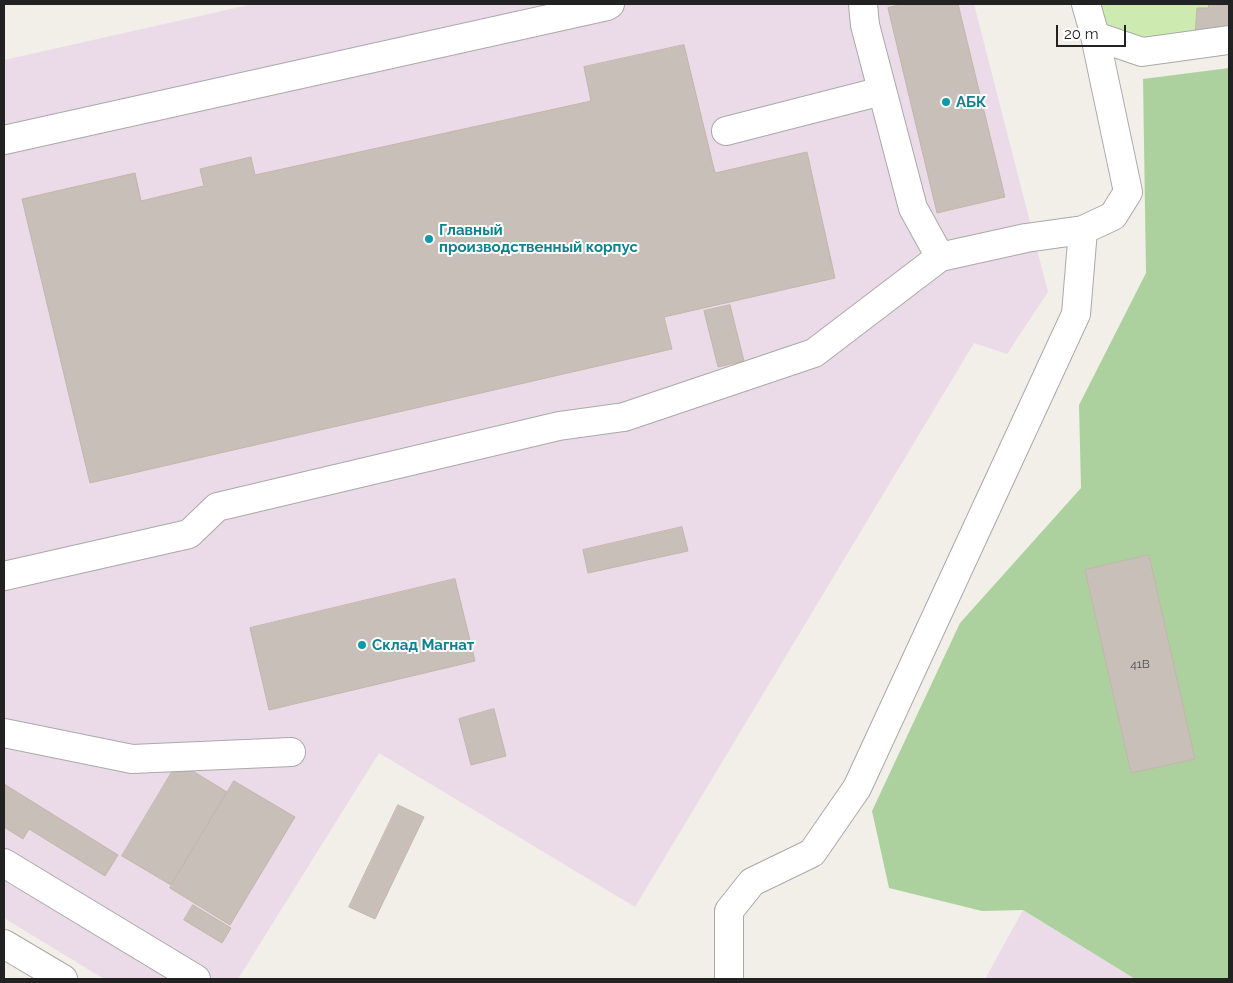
<!DOCTYPE html>
<meta charset="utf-8">
<style>
body{margin:0}
#map{position:relative;width:1233px;height:983px;overflow:hidden;background:#f2efe9;font-family:Raleway,sans-serif}
canvas{display:block}
.frame{position:absolute;inset:0;border:5px solid #222;pointer-events:none}
.scale{position:absolute;left:1056px;top:25px;width:70px;height:22px;box-sizing:border-box;border:2px solid #222;border-top:0;padding-left:6px;font-size:15px;line-height:18px;white-space:nowrap;color:#222;-webkit-text-stroke:4px #fff;paint-order:stroke}
</style>
<div id="map">
<canvas width="1233" height="983"></canvas>
<div class="frame"></div>
<div class="scale">20 m</div>
</div>
<script>
const ctx = document.querySelector('canvas').getContext('2d');
ctx.lineJoin = 'round';
function fill(path, color) {
  ctx.fillStyle = color;
  ctx.fill(path, 'evenodd');
}
function stroke(path, color, width, dash) {
  ctx.strokeStyle = color;
  ctx.lineWidth = width;
  ctx.lineCap = dash ? 'butt' : 'round';
  ctx.setLineDash(dash || []);
  ctx.stroke(path);
}
function drawText(font, color, halo, rows, align = 'center') {
  ctx.font = font + ' Raleway,sans-serif';
  ctx.lineWidth = 4;
  ctx.setLineDash([]);
  ctx.textBaseline = 'middle';
  ctx.strokeStyle = halo;
  ctx.fillStyle = color;
  for (const [text, x, y, turn = 0] of rows) {
    ctx.save();
    ctx.translate(x, y);
    ctx.rotate((+turn || 0) * Math.PI / 180);
    ctx.textAlign = isNaN(turn) ? turn : align;
    if (halo) ctx.strokeText(text, 0, 0);
    ctx.fillText(text, 0, 0);
    ctx.restore();
  }
}
const industrial = new Path2D(`
 M 253,4 L 974,4 L 1048,292 L 1007,354 L 974,343 L 635,907 L 379,753 L 238,979 L 104,979 L 4,918 L 4,60 Z
 M 1023,910 L 1135,979 L 985,979 Z`);
const grass = new Path2D(`
 M 1093,4 L 1229,4 L 1229,51 L 1132,60 L 1101,29 Z`);
const forest = new Path2D(`
 M 1229,68 L 1229,979 L 1135,979 L 1023,910 L 982,911 L 889,888 L 872,811 L 960,623 L 1081,488 L 1079,405 L 1146,273 L 1143,79 Z`);
const building = new Path2D(`
 M 903,4 L 958,4 L 1005,197 L 937,213 L 888,8 Z
 M 1209,4 L 1229,4 L 1229,38 L 1195,35 L 1197,8 L 1208,8 Z
 M 684,45 L 715,173 L 807,152 L 835,278 L 664,317 L 672,349 L 90,483 L 22,199 L 135,173 L 141,201 L 204,186 L 200,169 L 251,157 L 255,175 L 591,101 L 584,67 Z
 M 730,305 L 744,361 L 718,367 L 704,311 Z
 M 682,527 L 688,551 L 588,573 L 583,550 Z
 M 1149,555 L 1195,759 L 1131,773 L 1085,570 Z
 M 455,579 L 475,661 L 269,710 L 250,628 Z
 M 494,709 L 506,756 L 471,765 L 459,719 Z
 M 178,762 L 227,792 L 171,885 L 122,856 Z
 M 234,781 L 295,817 L 230,925 L 170,888 Z
 M 4,784 L 118,855 L 105,876 L 29,829 L 23,839 L 4,827 Z
 M 398,805 L 424,817 L 375,919 L 349,907 Z
 M 193,905 L 231,928 L 222,943 L 184,920 Z`);
const minor = new Path2D(`
 M 863,4 L 865,25 L 913,208 L 940,257
 M 1095,36 L 1142,52 L 1229,40
 M 726,131 L 882,91
 M 4,140 L 607,6 L 610,4
 M 4,576 L 189,534 L 217,507 L 559,426 L 624,417 L 814,353 L 940,257 L 1026,238 L 1083,230 L 1113,216 L 1128,192 L 1095,36 L 1086,4
 M 4,733 L 132,759 L 291,752
 M 4,863 L 196,979
 M 4,944 L 63,979
 M 729,979 L 729,911 L 752,882 L 812,853 L 857,788 L 1076,314 L 1083,230`);
const markers = [
 [946,102,5,"#0f9aa8"],
 [429,239,5,"#0f9aa8"],
 [362,645,5,"#0f9aa8"]
];
const numberNames = [
 ["41В",1140,664]
];
const cultureNames = [
 ["АБК",956,102],
 ["Главный",439,230],
 ["производственный корпус",439,247],
 ["Склад Магнат",372,645]
];
fill(industrial, '#ebdbe8');
fill(grass, '#cdebb0');
fill(forest, '#add19e');
fill(building, '#c7bfb8');
stroke(building, '#c4b6ab', 1);
stroke(minor, '#a9a9a9', 30);
stroke(minor, '#fff', 28);
for (const [x, y, r, color] of markers) {
  const dot = new Path2D();
  dot.arc(x, y, r, 0, 2 * Math.PI);
  ctx.fillStyle = color;
  ctx.fill(dot);
  stroke(dot, '#fff', 2);
}
drawText('12px', '#4b4948', null, numberNames);
drawText('bold 15px', '#0d838f', '#fff', cultureNames, 'left');
</script>
